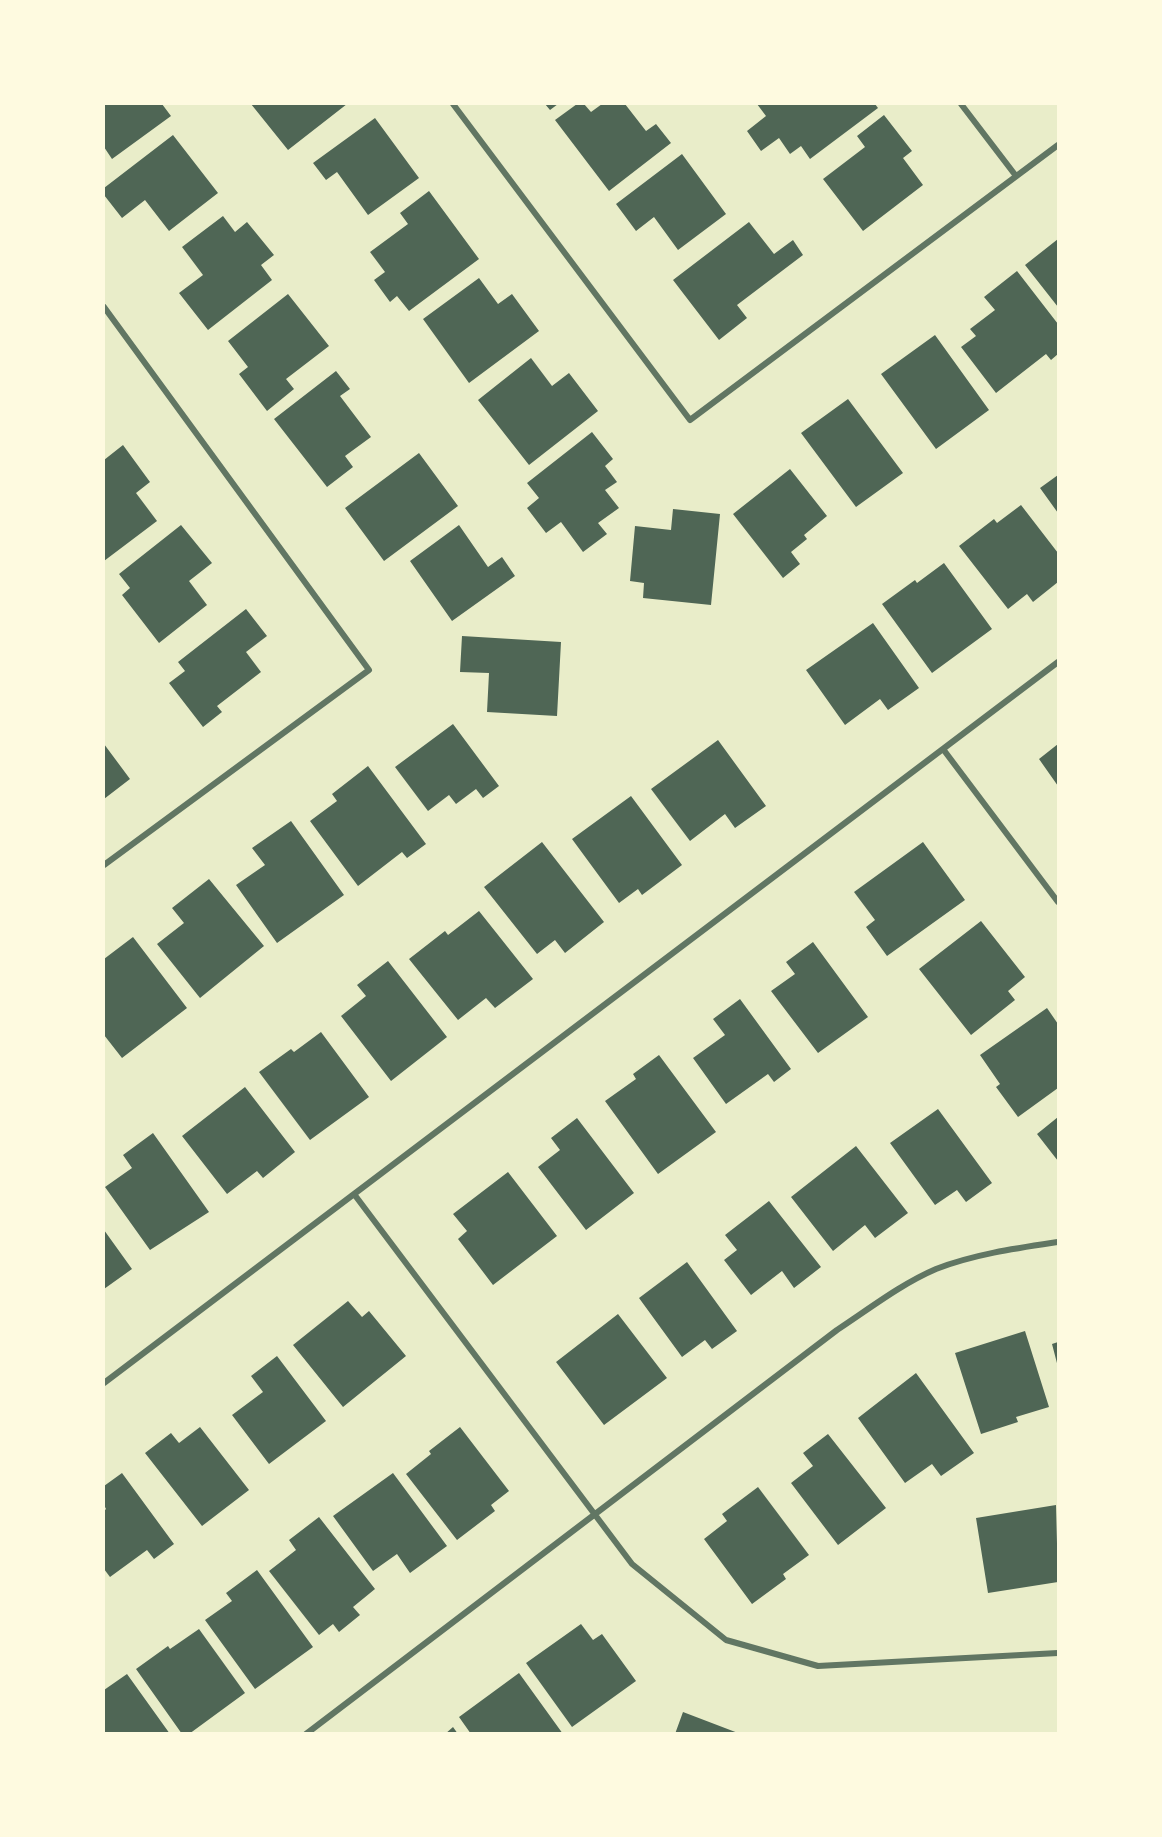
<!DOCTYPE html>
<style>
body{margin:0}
#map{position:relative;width:1162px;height:1837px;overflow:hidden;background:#e9edc9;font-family:Jost,sans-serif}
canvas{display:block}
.frame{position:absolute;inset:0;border:105px solid #fefae0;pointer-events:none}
</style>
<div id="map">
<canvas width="1162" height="1837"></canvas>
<div class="frame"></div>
</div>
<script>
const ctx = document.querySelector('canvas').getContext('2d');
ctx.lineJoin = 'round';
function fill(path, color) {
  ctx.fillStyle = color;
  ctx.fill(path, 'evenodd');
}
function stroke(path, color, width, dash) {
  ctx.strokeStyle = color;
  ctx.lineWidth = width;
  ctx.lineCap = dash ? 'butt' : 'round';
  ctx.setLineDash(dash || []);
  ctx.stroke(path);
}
const building = new Path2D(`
 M 104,104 L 162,104 L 171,116 L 112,159 L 104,147 Z
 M 251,104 L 347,104 L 288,150 Z
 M 545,104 L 558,104 L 550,110 Z
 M 577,104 L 584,104 L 591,112 L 602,104 L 625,104 L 646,131 L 656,124 L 671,143 L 609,191 L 555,120 Z
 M 757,104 L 875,104 L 878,108 L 810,159 L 801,146 L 790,154 L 779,138 L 761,151 L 747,131 L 766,116 Z
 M 884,115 L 912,151 L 903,158 L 923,185 L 863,231 L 823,179 L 865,147 L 857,136 Z
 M 375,118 L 419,178 L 368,215 L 337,172 L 326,180 L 313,163 Z
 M 173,135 L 218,193 L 169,231 L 145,200 L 122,218 L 104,195 L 104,188 Z
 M 682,154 L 726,214 L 678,250 L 654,217 L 636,231 L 616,204 Z
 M 429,191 L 479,259 L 409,311 L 397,296 L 390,302 L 374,280 L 385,272 L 370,252 L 408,224 L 400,213 Z
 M 223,216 L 235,232 L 247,222 L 274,255 L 261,265 L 272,280 L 208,330 L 179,293 L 203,275 L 182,247 Z
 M 749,222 L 774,254 L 793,240 L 803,255 L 737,305 L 747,318 L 719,340 L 673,280 Z
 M 1058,239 L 1058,307 L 1025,265 Z
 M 1017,271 L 1058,324 L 1058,354 L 1051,360 L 1046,354 L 996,393 L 961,347 L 976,336 L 970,329 L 995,310 L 984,297 Z
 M 479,278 L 498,304 L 512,294 L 539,331 L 469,383 L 423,319 Z
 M 288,294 L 329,346 L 286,379 L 294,389 L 267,411 L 239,374 L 248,367 L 228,341 Z
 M 935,335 L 989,410 L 936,449 L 881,374 Z
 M 531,358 L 552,386 L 569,373 L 598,411 L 529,465 L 478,400 Z
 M 336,371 L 350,389 L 340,396 L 371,437 L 345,456 L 353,467 L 327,487 L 274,419 Z
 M 848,399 L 903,473 L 856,507 L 801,433 Z
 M 592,432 L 613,459 L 605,466 L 617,482 L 605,490 L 619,508 L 598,523 L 607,534 L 583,552 L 561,522 L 546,533 L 527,508 L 539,498 L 527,483 Z
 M 123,445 L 150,482 L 136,493 L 157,521 L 104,561 L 104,460 Z
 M 419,453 L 458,506 L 384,561 L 345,508 Z
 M 790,469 L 827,516 L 804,535 L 807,539 L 791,552 L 800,564 L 783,578 L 733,514 Z
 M 1058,475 L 1058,513 L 1040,488 Z
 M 1021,505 L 1058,553 L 1058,582 L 1033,602 L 1027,594 L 1008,609 L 959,546 L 994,519 L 997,523 Z
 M 673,509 L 720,514 L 711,605 L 643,598 L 644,583 L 630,581 L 635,526 L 671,530 Z
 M 181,525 L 212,563 L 189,581 L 207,605 L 159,643 L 122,595 L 130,588 L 119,574 Z
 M 459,525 L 488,567 L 502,557 L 515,576 L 452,621 L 410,561 Z
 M 944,563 L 992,629 L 932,673 L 882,604 L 915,580 L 917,583 Z
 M 246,609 L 267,636 L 246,652 L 261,672 L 217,706 L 222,712 L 203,727 L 169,683 L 185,671 L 178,662 Z
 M 873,623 L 919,688 L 888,710 L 880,699 L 845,725 L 806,670 Z
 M 462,636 L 561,642 L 557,716 L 487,712 L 489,673 L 460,672 Z
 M 453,724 L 499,786 L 483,798 L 476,789 L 456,804 L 449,795 L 428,811 L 395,767 Z
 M 718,740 L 766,806 L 735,828 L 725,814 L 690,841 L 651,789 Z
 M 104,744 L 130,779 L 104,799 Z
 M 1058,744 L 1058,786 L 1039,759 Z
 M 368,766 L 426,844 L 407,858 L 402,852 L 358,886 L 310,821 L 337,801 L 332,794 Z
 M 631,796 L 682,865 L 642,895 L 638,889 L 619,903 L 572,839 Z
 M 291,821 L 344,895 L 277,943 L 236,885 L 265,865 L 252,848 Z
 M 542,842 L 604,922 L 565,953 L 555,940 L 537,954 L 484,887 Z
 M 923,842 L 965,900 L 887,956 L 866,927 L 875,920 L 854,892 Z
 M 209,879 L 264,946 L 200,998 L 157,944 L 184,923 L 172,908 Z
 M 479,911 L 533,979 L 495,1008 L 486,998 L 458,1020 L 409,959 L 445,931 L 448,935 Z
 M 981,921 L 1025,977 L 1008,991 L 1015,1000 L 971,1035 L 919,969 Z
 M 133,937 L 187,1008 L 122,1058 L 104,1035 L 104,959 Z
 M 813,942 L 868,1017 L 818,1053 L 771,991 L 795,974 L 786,962 Z
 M 388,961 L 447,1037 L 391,1081 L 341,1016 L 366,996 L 357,985 Z
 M 740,999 L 791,1069 L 774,1082 L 768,1074 L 726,1104 L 693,1058 L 725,1035 L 713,1019 Z
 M 1047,1008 L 1058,1024 L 1058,1088 L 1018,1117 L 996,1087 L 1000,1084 L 980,1055 Z
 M 321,1032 L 369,1097 L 310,1140 L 259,1072 L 291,1049 L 294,1052 Z
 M 659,1055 L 716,1132 L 658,1174 L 605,1101 L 636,1079 L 633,1074 Z
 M 245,1087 L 295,1152 L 263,1178 L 257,1171 L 227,1194 L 182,1136 Z
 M 938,1109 L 992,1183 L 966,1202 L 957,1190 L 935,1205 L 890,1143 Z
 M 1058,1117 L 1058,1161 L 1037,1134 Z
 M 577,1118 L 634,1193 L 586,1230 L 538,1167 L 560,1150 L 551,1138 Z
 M 153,1133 L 209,1212 L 150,1250 L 105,1187 L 132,1168 L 123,1155 Z
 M 856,1146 L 908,1213 L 875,1238 L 865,1225 L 833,1251 L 791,1197 Z
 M 508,1172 L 557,1236 L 493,1285 L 458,1239 L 467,1231 L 453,1214 Z
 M 769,1201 L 821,1267 L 794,1288 L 782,1271 L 751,1295 L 724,1260 L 737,1250 L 725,1235 Z
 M 104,1230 L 132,1269 L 104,1289 Z
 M 687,1262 L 737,1331 L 712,1349 L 705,1340 L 682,1357 L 639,1298 Z
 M 348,1301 L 362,1317 L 369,1311 L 406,1356 L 343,1407 L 293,1345 Z
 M 618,1314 L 667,1378 L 604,1425 L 556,1362 Z
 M 1025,1331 L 1049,1407 L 1016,1417 L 1018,1422 L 981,1434 L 955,1353 Z
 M 1058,1342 L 1058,1367 L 1052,1344 Z
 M 277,1356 L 326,1421 L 269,1464 L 232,1415 L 263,1392 L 251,1376 Z
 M 916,1373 L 974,1453 L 941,1476 L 932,1464 L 905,1483 L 858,1418 Z
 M 200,1427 L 249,1490 L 202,1526 L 145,1453 L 171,1433 L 179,1443 Z
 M 460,1427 L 509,1491 L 491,1505 L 495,1511 L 457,1540 L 406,1474 L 431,1454 L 429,1451 Z
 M 828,1434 L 886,1508 L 838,1545 L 791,1483 L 813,1466 L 803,1453 Z
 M 122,1473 L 174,1544 L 154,1559 L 147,1550 L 110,1577 L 104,1569 L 104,1511 L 106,1509 L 104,1505 L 104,1486 Z
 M 393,1473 L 447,1546 L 410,1573 L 397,1554 L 373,1571 L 333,1516 Z
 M 758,1487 L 809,1555 L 783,1574 L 786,1579 L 752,1604 L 704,1539 L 727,1521 L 722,1514 Z
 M 1056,1505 L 1058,1582 L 988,1593 L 976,1518 Z
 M 319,1517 L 375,1589 L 353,1607 L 360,1615 L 339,1632 L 333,1624 L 319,1635 L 269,1571 L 296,1550 L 289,1540 Z
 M 257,1570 L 313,1647 L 255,1689 L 205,1620 L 232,1601 L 226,1593 Z
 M 581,1624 L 593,1640 L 602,1634 L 636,1681 L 572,1727 L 526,1663 Z
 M 199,1629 L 245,1693 L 189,1734 L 182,1734 L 136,1669 L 168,1646 L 170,1649 Z
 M 519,1673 L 563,1734 L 471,1734 L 459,1717 Z
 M 127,1674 L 170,1734 L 104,1734 L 104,1690 Z
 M 683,1712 L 738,1733 L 738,1734 L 675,1734 Z
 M 453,1727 L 458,1734 L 445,1734 Z`);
const minor = new Path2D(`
 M 453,104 L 690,420 L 1058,145
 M 961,104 L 1016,176
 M 104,307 L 369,670 L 104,865
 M 943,749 L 1058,902
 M 354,1194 L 632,1564 L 726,1640 L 818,1666 L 1058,1653
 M 104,1383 L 1058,662
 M 306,1734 L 837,1330 C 869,1309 901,1284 936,1269 C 975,1254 1018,1248 1058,1242`);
fill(building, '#4f6655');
stroke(minor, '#617663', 6);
</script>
